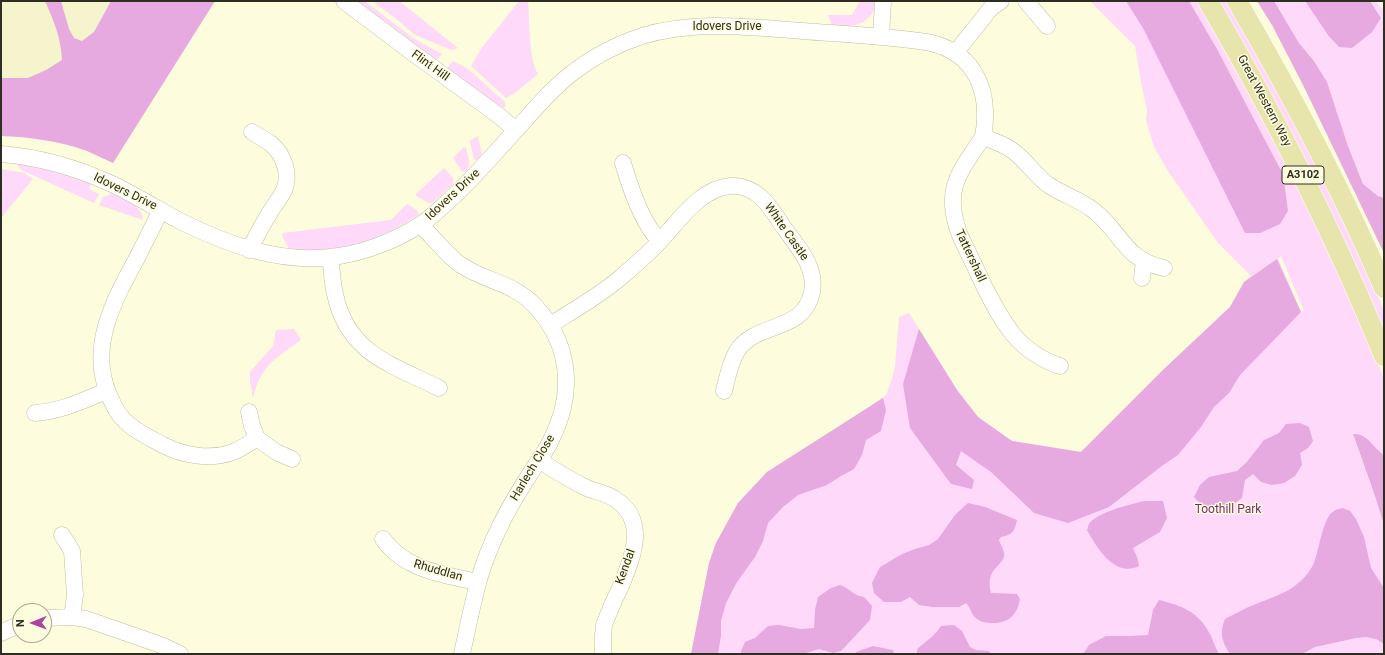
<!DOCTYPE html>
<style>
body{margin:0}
#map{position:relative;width:1385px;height:655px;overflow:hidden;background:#fdfcdc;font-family:Roboto,sans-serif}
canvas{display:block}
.frame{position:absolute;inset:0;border:2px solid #2d2d21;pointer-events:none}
.north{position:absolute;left:12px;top:603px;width:40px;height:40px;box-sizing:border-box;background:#fdfcdc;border:1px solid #aaa991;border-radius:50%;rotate:269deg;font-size:11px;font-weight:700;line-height:16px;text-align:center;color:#2d2d21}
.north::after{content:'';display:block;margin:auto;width:14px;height:18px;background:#ab43a5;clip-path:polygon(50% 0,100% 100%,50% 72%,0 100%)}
</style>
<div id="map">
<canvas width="1385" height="655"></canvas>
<div class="frame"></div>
<div class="north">N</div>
</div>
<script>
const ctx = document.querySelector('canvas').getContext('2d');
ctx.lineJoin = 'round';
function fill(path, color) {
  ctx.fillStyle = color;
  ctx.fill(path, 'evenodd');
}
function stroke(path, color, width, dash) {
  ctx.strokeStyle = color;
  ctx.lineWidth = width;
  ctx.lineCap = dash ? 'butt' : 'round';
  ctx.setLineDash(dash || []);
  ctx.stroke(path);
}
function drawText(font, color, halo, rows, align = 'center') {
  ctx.font = font + ' Roboto,sans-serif';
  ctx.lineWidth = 3;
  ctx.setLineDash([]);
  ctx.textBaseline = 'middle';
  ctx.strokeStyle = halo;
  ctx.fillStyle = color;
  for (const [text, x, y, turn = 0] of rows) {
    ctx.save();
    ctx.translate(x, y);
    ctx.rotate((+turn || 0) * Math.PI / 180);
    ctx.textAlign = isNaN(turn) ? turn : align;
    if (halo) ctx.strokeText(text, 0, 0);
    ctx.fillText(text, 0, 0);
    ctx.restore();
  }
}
const built = new Path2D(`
 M 1,1 L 215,1 L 113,163 L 87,151 L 70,146 L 48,141 L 21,137 L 1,136 Z`);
const green = new Path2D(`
 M 358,1 L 365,1 L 413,38 L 442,54 L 437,60 L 432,57 Z
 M 372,1 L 399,1 L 458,48 L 453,50 L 449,49 L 415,35 L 395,18 Z
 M 519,1 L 528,1 C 530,20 528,59 538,74 L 516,92 L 506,98 L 471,66 L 481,49 Z
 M 860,1 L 878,1 C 870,25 855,28 832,25 L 828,15 L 852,15 Z
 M 1090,1 L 1126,1 L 1144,30 L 1283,174 L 1217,49 L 1189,1 L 1197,1 L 1296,180 L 1367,335 L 1384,379 L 1384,455 C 1374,448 1367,433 1353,435 L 1375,496 L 1384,525 L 1384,654 L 691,654 L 709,563 L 716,543 L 738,503 L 767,472 L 862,412 L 886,395 L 892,379 L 895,366 L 899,317 L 909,313 L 957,390 L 978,417 L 1012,441 L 1081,452 L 1164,369 L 1230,307 L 1244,282 L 1251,276 L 1218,243 L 1168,171 L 1154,147 L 1146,120 L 1147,110 L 1141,82 L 1135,46 ZM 1281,256 L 1304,311 L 1301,312 L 1278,259 Z
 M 1217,1 L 1228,1 L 1327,184 L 1368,271 L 1384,311 L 1384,334 Z
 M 1274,1 L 1305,1 L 1328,35 L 1381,18 L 1370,1 L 1376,1 L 1384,11 L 1384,198 L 1378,196 L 1363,184 L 1348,146 L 1327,82 L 1314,61 L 1299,43 Z
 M 453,61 L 468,69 L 504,101 L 505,103 L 505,108 L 500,107 L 450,71 L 447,68 Z
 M 477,136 L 478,137 L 482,154 L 477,160 L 474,160 L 470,141 Z
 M 464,147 L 466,148 C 468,157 472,166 465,172 L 462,171 L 453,158 Z
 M 17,163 L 57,171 L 91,183 L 89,189 L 99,194 L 94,203 L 30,174 L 20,169 Z
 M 444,168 L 453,178 L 453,184 L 432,203 L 429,203 L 416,196 L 416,194 Z
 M 1,169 L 24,173 L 33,179 L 1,218 Z
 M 111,193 C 123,199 142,204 143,220 L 99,205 L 103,197 L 109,195 Z
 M 407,204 L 417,210 L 419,215 C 389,233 357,249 321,251 C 311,251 300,250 290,250 L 282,236 L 283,233 L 391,220 Z
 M 294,329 L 301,340 C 275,359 261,365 253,398 L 250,382 L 250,372 L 273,346 L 276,330 Z`);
const forest = new Path2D(`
 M 45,1 L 61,1 L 69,29 L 74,38 L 82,41 L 94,32 L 111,1 L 215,1 L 113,163 C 104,159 96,155 87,151 C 60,141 30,137 1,136 L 1,78 L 28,78 L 46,70 L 62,60 C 61,38 54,21 45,1 Z
 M 1126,1 L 1189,1 L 1217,49 L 1283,174 L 1288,211 L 1280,224 L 1260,233 L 1245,233 L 1144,30 Z
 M 1257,1 L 1274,1 L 1299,43 L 1314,61 L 1327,82 L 1348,146 L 1363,184 L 1378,196 L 1384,198 L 1384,253 L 1303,85 L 1272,25 Z
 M 1305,1 L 1370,1 L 1381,18 L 1372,32 L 1352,48 L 1339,47 L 1328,35 Z
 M 1277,259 L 1301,312 L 1240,375 L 1229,393 L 1214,407 L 1201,427 L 1178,455 L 1163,465 L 1109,507 L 1068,523 L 1034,513 L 991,472 L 961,451 L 956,465 L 974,480 L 972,489 L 951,484 L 910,428 L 903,384 L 919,329 L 957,390 L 978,417 L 1012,441 L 1081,452 L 1164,369 L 1230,307 L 1244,282 Z
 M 883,398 L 886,410 L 881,431 L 866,440 L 862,455 L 854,469 L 841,476 L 827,485 L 798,495 L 783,507 L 768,523 L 763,541 L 755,557 L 737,582 L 726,603 L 721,621 L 721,636 L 718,654 L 691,654 L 709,563 L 716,543 L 738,503 L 767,472 Z
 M 1300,423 L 1309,427 L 1313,441 L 1308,448 L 1300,453 L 1302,465 L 1295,476 L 1284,483 L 1272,485 L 1261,482 L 1253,474 L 1245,480 L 1242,498 C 1237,501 1231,507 1225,508 C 1213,511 1202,507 1194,497 L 1200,485 L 1209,477 L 1237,471 L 1246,463 L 1264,440 L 1279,433 L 1286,424 Z
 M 1353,434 C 1367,433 1374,448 1384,455 L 1384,525 L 1375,496 Z
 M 1145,501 L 1163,501 L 1167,518 L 1160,532 L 1133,548 L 1137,557 L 1139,566 C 1115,578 1097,548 1087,530 C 1088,528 1088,526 1089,524 C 1097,512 1131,504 1145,501 Z
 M 968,503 L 985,507 L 1017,520 C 1015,531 1012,535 1001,537 L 999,540 C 1000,544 1003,548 1004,552 C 1007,566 984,566 991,593 L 1017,594 L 1020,599 C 1017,616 1008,623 992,623 C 987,623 981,622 977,619 C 971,615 971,608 966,603 L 959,607 L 933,607 L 919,605 L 910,597 L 901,602 L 884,602 L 874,593 L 872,583 L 880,567 L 902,554 L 915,549 L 929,545 L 938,539 L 955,515 Z
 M 1343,508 L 1350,511 L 1356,519 L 1364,537 L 1371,568 L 1384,588 L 1384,644 L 1376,639 L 1366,637 L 1356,638 L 1315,647 L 1302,654 L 1230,654 C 1222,642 1219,633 1225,619 C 1235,614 1245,608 1256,604 C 1279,595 1300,589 1313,565 C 1319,553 1322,518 1334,511 C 1336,509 1340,509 1343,508 Z
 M 840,585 C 849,588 854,596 864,597 L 872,606 L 870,620 L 841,651 L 833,653 L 819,649 L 803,654 L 741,654 L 741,651 L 745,642 L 755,638 L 768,626 L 779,625 L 801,629 L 814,628 L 815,610 L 818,597 L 831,588 Z
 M 1159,600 C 1182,606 1198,611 1210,634 C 1213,640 1215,647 1219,654 L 1083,654 L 1089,645 L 1106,636 L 1130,636 L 1148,635 L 1153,610 Z
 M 954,625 L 962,631 L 970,647 L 976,650 L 989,651 L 991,654 L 917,654 L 917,649 C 926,641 935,636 941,626 Z
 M 873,646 L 893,650 L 894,654 L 855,654 L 856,652 Z`);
const minor = new Path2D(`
 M 344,1 L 413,53 L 498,115 L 516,130
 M 1026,1 L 1047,26
 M 881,37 L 883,1
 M 956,52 L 991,8 L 1001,1
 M 983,137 C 960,172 943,188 959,233 C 967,251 976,268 984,286 C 1003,323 1018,352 1060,366
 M 1,154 C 40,157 77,168 112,184 C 135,195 156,208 178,220 C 228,245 282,265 339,256 C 366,252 396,240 420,225 C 432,217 444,205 455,195 C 480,171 502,145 526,119 C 540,103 554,87 571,74 C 591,58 618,44 642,36 C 695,20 750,27 803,31 C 842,34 880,36 919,41 C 972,47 992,87 983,137 C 993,141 1004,144 1013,151 C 1027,161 1036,177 1050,186 C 1064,195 1080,200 1093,210 C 1121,231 1124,260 1164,268
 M 623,163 C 630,187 642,224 660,241
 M 161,210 C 153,226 145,242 137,258 C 114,300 88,347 109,395 C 113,404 117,414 125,421 C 135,431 150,438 163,445 C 182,455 209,460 230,453 C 240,450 248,444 257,438 L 252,426 L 249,412
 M 420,225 C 434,237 447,256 461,265 C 486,282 513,282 535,306 C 570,343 575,392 552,438 C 548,448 541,457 535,466 C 523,485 511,503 501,524 C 493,540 483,565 478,583 C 472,606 467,630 462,654
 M 249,250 C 256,238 261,226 269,214 C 273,207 278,201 282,194 C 292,177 285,155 270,143 C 264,139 258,136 252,132
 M 330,257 C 332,269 332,282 335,294 C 347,353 392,365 439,388
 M 1142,278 L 1144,262
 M 550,325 C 574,310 599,296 620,278 C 634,266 648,254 660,241 C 679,221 699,189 730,186 C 756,184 770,206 782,225 C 796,245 817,266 812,292 C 804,333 757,321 737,351 C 730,363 727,378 724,391
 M 35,413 C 60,412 84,400 107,391
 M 257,438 L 276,452 L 292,459
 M 539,460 C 554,470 570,480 587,488 C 596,492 606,493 615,499 C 649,521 632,559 620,588 C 614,600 609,612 604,625 L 603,636 L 603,654
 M 62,535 L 72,551 L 75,595 L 72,617
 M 383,539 C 405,570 444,575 478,582
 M 44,618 L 72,617 L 86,619 L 161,645 L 180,654
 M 1,633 L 20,624`);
const major = new Path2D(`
 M 1208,1 C 1275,116 1334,233 1384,356
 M 1237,1 C 1291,94 1342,190 1384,288`);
const shields = [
 [1303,175,42]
];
const shieldNames = [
 ["A3102",1303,175]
];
const streetNames = [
 ["Idovers Drive",727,27],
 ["Flint Hill",430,66,36],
 ["Great Western Way",1264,101,62],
 ["Idovers Drive",125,192,26],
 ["Idovers Drive",453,195,-43],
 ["White Castle",786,232,55],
 ["Tattershall",970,256,65],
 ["Harlech Close",533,468,-59],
 ["Kendal",626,567,-70],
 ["Rhuddlan",438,571,16]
];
const parkNames = [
 ["Toothill Park",1228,510]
];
fill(built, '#f5f4cc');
fill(green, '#fed9fa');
fill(forest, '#e6a9e0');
stroke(minor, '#bfbfa0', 17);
stroke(major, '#fff', 21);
stroke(minor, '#fff', 16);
stroke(major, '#e8e5ac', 20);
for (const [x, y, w] of shields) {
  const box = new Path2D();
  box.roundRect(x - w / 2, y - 9, w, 18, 3);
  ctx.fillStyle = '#fdfcdc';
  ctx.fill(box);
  stroke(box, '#2d2d21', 1);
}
drawText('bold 11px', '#2d2d21', null, shieldNames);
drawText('12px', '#2d2d21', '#fdfcdc', streetNames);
drawText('12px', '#742d6f', '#fdfcdc', parkNames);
</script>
